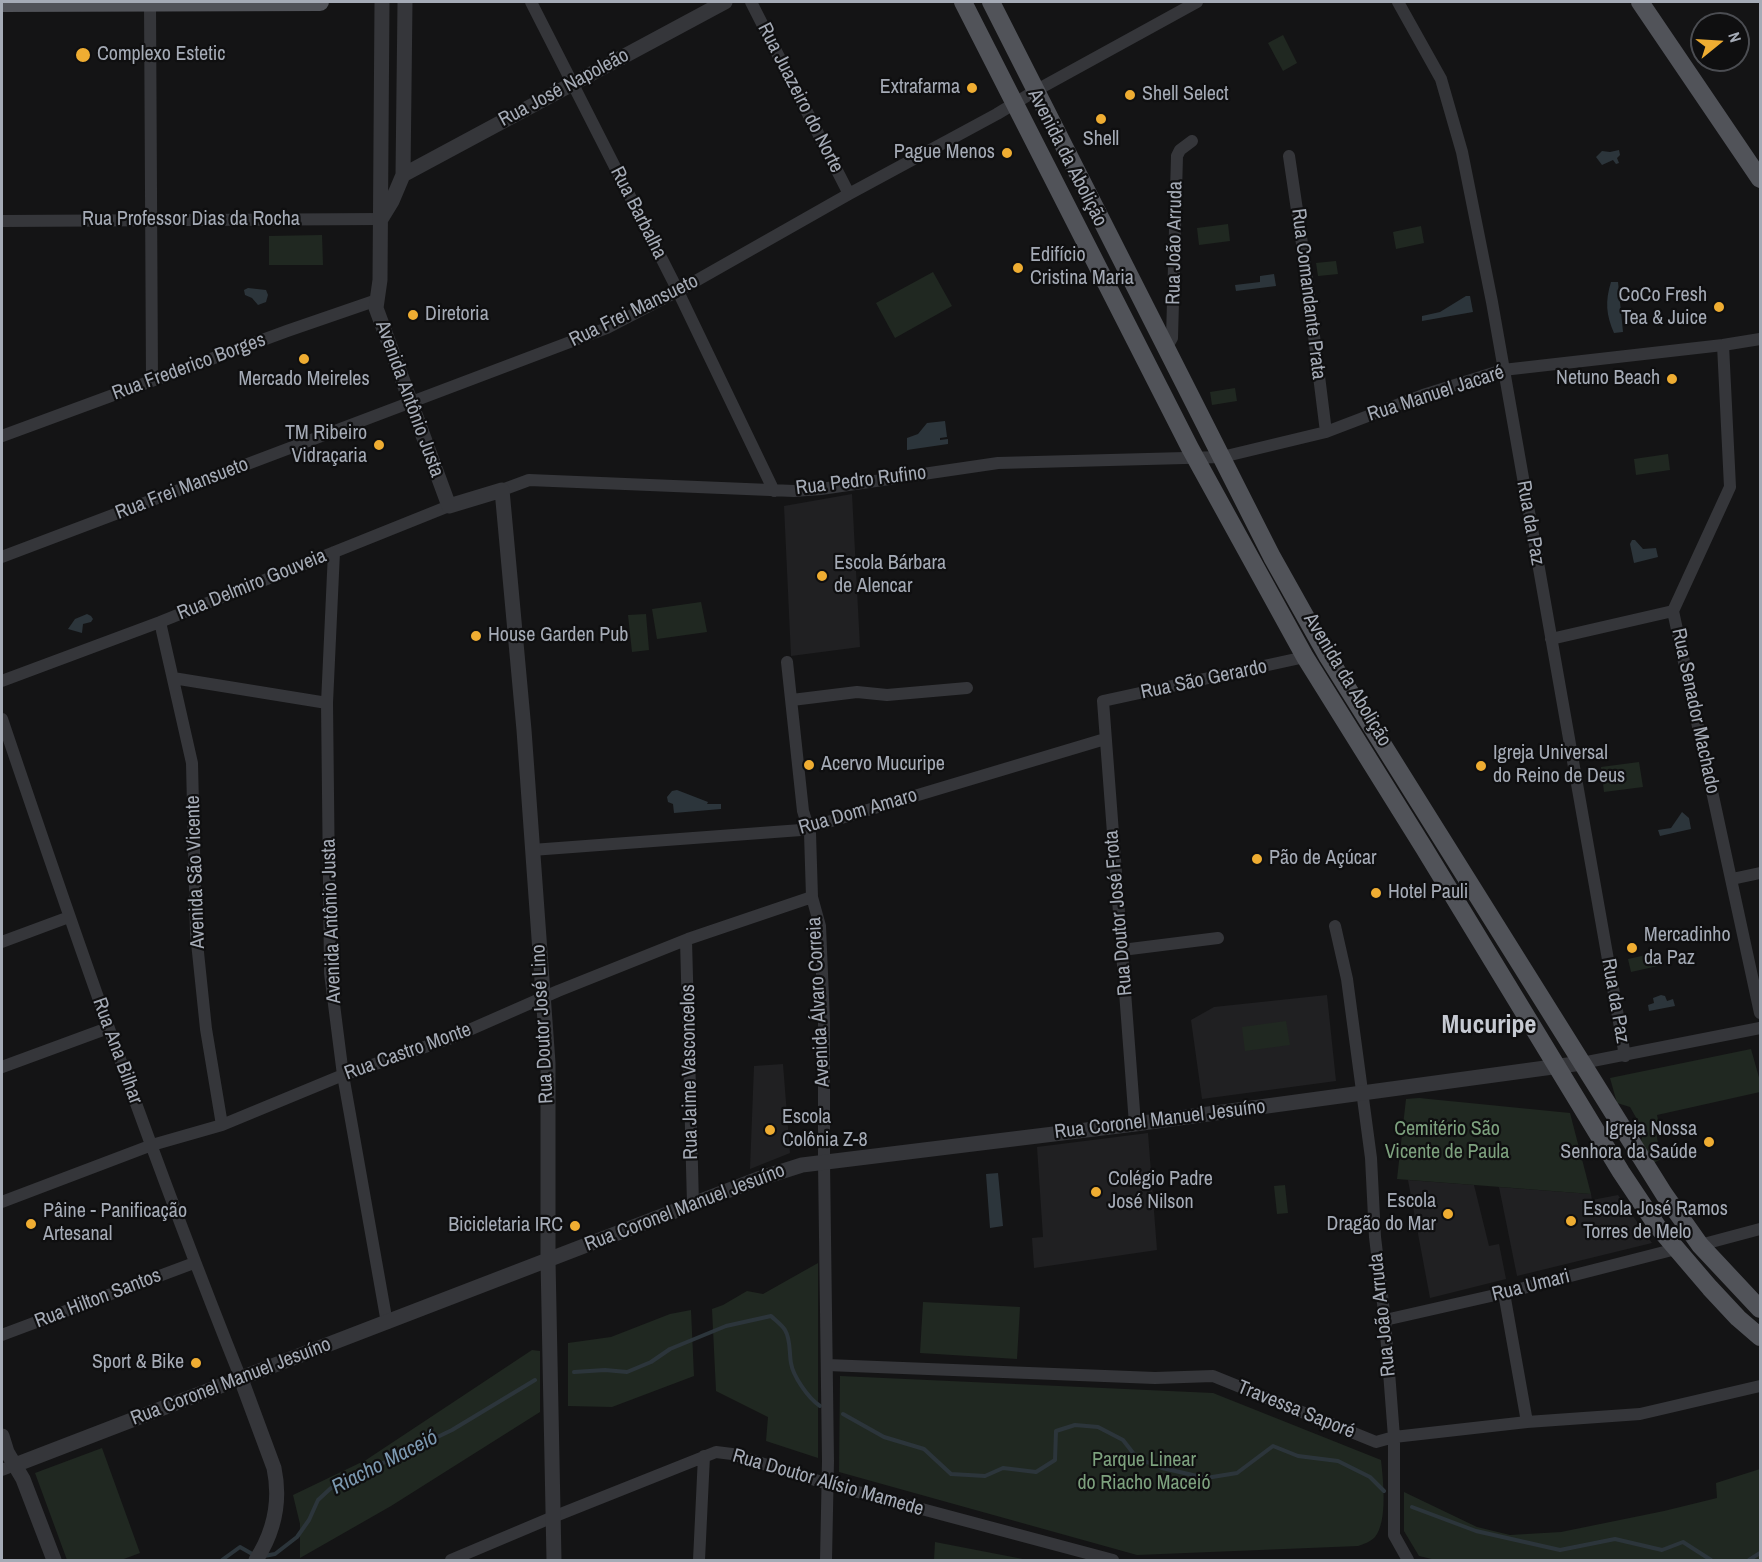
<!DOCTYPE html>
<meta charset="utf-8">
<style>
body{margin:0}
#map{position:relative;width:1762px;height:1562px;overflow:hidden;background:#141415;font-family:"Archivo Narrow",sans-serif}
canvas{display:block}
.frame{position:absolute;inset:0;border:3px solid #a5abb6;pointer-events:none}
.north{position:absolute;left:1690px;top:12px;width:60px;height:60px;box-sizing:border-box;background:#0f0f10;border:2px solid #4b4d52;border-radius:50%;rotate:72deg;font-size:16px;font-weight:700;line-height:24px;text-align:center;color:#a5abb6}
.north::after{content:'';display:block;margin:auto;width:21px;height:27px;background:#efad32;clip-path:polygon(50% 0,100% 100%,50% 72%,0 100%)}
</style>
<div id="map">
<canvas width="1762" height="1562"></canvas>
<div class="frame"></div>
<div class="north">N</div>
</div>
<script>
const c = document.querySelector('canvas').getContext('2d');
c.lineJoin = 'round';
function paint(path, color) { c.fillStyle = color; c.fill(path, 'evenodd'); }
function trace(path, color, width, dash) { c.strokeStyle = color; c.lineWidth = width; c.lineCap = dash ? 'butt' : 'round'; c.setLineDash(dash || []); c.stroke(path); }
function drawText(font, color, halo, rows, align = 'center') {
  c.font = font + ' "Archivo Narrow",sans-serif'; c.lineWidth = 4.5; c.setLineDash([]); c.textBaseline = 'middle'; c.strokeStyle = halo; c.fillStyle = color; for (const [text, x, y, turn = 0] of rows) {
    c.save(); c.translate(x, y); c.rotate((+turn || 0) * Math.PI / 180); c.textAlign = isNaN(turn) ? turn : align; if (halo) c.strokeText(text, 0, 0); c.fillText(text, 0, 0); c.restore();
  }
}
paint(new Path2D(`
 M852,494L860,647L791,656L784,506Z
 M1327,995L1336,1081L1202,1099L1191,1020L1214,1007Z
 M783,1064L790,1153L750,1169L754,1066Z
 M1148,1133L1157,1250L1034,1268L1032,1238L1043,1237L1037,1147Z
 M1408,1180L1474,1185L1489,1246L1499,1244L1506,1279L1430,1298Z
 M1499,1187L1591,1194L1592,1200L1618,1195L1652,1243L1517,1276Z`), '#202022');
paint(new Path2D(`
 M1283,35L1297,63L1283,71L1268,43Z
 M1228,224L1230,241L1199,245L1197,228Z
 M1421,226L1424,243L1396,249L1393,232Z
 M322,235L323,265H269V236Z
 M1336,261L1338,274L1318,276L1316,263Z
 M933,272L952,306L895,338L876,303Z
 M1235,388L1237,401L1212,405L1210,392Z
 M1668,454L1670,470L1636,475L1634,459Z
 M701,602L707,632L657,639L652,609Z
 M646,614L649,650L632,652L628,615Z
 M1639,762L1643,787L1604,792L1601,767Z
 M1655,953L1658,966L1631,972L1628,959Z
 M1286,1021L1290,1045L1245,1051L1242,1027Z
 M1751,1049L1760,1081V1092L1657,1115L1659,1125L1655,1126L1661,1159L1653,1163L1640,1145L1643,1134L1641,1132L1642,1128L1630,1107L1617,1103L1610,1078Z
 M1419,1098L1570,1113L1591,1194L1397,1179L1406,1099Z
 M1285,1185L1288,1213L1277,1214L1274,1186Z
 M818,1263V1458L766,1441L768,1417L716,1391L712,1309L723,1305L747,1291L763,1294Z
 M923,1302L1020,1307L1017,1359L920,1353Z
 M691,1310L694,1376L612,1407L568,1406V1343L611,1337L670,1314Z
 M532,1350L540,1351V1412L391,1506L300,1558V1524L293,1495L366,1460Z
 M840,1376L1213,1393L1381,1460C1383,1479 1388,1521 1375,1537C1370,1542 1364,1544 1358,1546L1137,1555L839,1472Z
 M102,1448L140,1553L121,1560H67L35,1473Z
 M1760,1469V1560H1436L1419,1556L1404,1531V1492L1477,1527L1510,1535L1561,1532L1664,1511L1717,1498L1716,1483Z
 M935,1542L1028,1560H934Z`), '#202821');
paint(new Path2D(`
 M1619,150L1620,155L1617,158L1619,163L1616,164L1613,160L1602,165L1596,157L1602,151L1610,152Z
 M1274,274L1276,286L1236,291L1235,285L1260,282V276Z
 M1611,282H1618L1623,332L1614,333C1606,315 1605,301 1611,282Z
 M248,288L266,290L268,295L266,302L258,305L252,298L245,295L244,290Z
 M1466,296H1470L1473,312L1422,321V316L1440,312Z
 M945,421L947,437L940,438V440L948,439V444L907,450V438L918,434L927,423Z
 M1632,540H1635L1643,549L1656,548L1658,557L1634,563L1630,544Z
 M87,614L91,616L93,619L91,622L83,624L82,633L68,629L75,619Z
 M677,790L708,802L707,804H721V809L674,813L673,804L668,802L667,797L672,791Z
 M1682,812L1689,818L1691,829L1660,836L1658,830L1671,828Z
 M1661,995L1665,996L1667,1001L1673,999L1675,1006L1649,1011L1648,1005L1654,1003L1653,998Z
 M998,1173L1003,1226L990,1228L986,1174Z`), '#2c353b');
trace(new Path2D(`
 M574,1372L605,1370L627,1372L651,1362L670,1349L726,1326L771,1316C775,1320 782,1325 785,1330C791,1340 789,1352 791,1363C793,1376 808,1398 820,1406
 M843,1414L884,1437L924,1449L951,1474L985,1476L1003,1468L1036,1472L1055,1460L1056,1431L1075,1425L1098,1427L1123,1440L1137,1458L1162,1468L1206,1478L1237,1473L1273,1446L1298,1456L1338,1461L1370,1477L1384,1491
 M1412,1507L1476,1531L1560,1550L1615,1539L1662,1550L1683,1542L1711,1560
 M264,1556L275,1554L297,1537L309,1520L318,1500L331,1488L452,1430L535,1380
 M222,1560L240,1547L254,1555
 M1749,1560L1760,1553`), '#2c353b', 4);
trace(new Path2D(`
 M531,2L673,281L774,491
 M751,2L849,194
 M1398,2L1441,79L1462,152L1492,302L1625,1056
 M150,3L152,380
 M1289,156L1305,264L1326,432
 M2,221L381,219
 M1723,345L1730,487L1673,611L1760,1013
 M1165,350L1172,338L1177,156L1180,150L1192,141
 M2,436L287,331L377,300
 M502,490L529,480L794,491L821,489L998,463L1222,457L1326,432L1423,395L1503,370L1723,345L1760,339
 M334,552L327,703L330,973L343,1075L387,1323
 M2,557L607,328L678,291L849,194L997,114L1035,91L1197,2
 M160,622L192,763L196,933L206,1029L222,1125
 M1551,639L1673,611
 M787,662L803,811L810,833L812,897L820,926L824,1021V1162L828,1461L826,1560
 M173,678L327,703
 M2,681L160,622L449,506
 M792,700L857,692L887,695L967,688
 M2,719C77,941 154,1162 241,1379
 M532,850L801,830L1105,739
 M1732,879L1760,873
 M1335,926L1347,979L1371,1158L1375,1237L1385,1320L1394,1437V1535L1408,1560
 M686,940L693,1204
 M2,942L69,917
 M1122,950L1218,938
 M1582,1063L1760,1028
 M2,1067L108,1028
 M1135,1124L1103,701L1305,657
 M2,1202L152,1145L222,1125L343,1075L451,1038L558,991L688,939L812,897
 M1700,1245L1760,1229
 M1504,1293L1527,1422
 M1385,1320L1504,1293L1676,1249
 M2,1335L194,1263
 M827,1365L1155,1378L1213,1376L1376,1442L1394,1437L1527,1422L1640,1414L1760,1386
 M2,1470L15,1465
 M451,1560L553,1517L716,1452L732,1454L828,1484L1113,1560
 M699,1560L704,1456`), '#35363a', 12);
trace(new Path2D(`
 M382,2L380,280L376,308L449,506L502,490L524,730L548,1063V1260L554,1560
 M403,175L725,2
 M381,219L392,201L403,175L405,2
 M241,1379L274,1468C281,1501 274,1532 256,1560
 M2,1436L7,1452L23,1479L54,1560
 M15,1465L758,1179L802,1165L1135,1124L1582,1063`), '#35363a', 15);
trace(new Path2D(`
 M963,2L1190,448L1305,657L1424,848L1621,1172L1657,1226L1710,1288L1738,1318L1760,1337
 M991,2L1272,557L1328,657L1664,1194L1700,1245L1760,1309
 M1640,2L1760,179
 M2,3L320,2`), '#515359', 18);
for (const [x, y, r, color] of [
 [83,55,8,"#efad32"],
 [972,88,6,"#efad32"],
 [1130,95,6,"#efad32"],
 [1101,119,6,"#efad32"],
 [1007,153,6,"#efad32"],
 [1018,268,6,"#efad32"],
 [1719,307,6,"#efad32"],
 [413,315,6,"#efad32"],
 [304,359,6,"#efad32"],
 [1672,379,6,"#efad32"],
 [379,445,6,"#efad32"],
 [822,576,6,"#efad32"],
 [476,636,6,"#efad32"],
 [809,765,6,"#efad32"],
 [1481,766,6,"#efad32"],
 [1257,859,6,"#efad32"],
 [1376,893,6,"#efad32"],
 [1632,948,6,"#efad32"],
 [770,1130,6,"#efad32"],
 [1709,1142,6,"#efad32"],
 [1096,1192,6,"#efad32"],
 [1448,1214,6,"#efad32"],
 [1571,1221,6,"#efad32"],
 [31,1224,6,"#efad32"],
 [575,1226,6,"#efad32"],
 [196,1363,6,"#efad32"]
]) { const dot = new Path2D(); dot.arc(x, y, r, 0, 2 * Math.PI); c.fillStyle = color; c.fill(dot); trace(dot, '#0f0f10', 2); }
drawText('20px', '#a5abb6', '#0f0f10', [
 ["Complexo Estetic",97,55],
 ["Extrafarma",960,88,"right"],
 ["Shell Select",1142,95],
 ["Shell",1101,140,"center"],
 ["Pague Menos",995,153,"right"],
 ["Edifício",1030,256],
 ["Cristina Maria",1030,279],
 ["CoCo Fresh",1707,296,"right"],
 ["Tea & Juice",1707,319,"right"],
 ["Diretoria",425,315],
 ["Netuno Beach",1660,379,"right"],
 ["Mercado Meireles",304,380,"center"],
 ["TM Ribeiro",367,434,"right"],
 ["Vidraçaria",367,457,"right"],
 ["Escola Bárbara",834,564],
 ["de Alencar",834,587],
 ["House Garden Pub",488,636],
 ["Igreja Universal",1493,754],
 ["do Reino de Deus",1493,777],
 ["Acervo Mucuripe",821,765],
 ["Pão de Açúcar",1269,859],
 ["Hotel Pauli",1388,893],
 ["Mercadinho",1644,936],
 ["da Paz",1644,959],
 ["Escola",782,1118],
 ["Colônia Z-8",782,1141],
 ["Igreja Nossa",1697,1130,"right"],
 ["Senhora da Saúde",1697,1153,"right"],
 ["Colégio Padre",1108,1180],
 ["José Nilson",1108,1203],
 ["Escola",1436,1202,"right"],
 ["Dragão do Mar",1436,1225,"right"],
 ["Escola José Ramos",1583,1210],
 ["Torres de Melo",1583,1233],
 ["Pâine - Panificação",43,1212],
 ["Artesanal",43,1235],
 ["Bicicletaria IRC",563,1226,"right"],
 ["Sport & Bike",184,1363,"right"]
], 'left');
drawText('20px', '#a5abb6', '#0f0f10', [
 ["Rua José Napoleão",564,88,-28],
 ["Rua Juazeiro do Norte",800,98,63],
 ["Avenida da Abolição",1067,158,63],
 ["Rua Barbalha",638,213,63],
 ["Rua Professor Dias da Rocha",191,220],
 ["Rua João Arruda",1175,243,-89],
 ["Rua Comandante Prata",1308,294,83],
 ["Rua Frei Mansueto",634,311,-26],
 ["Rua Frederico Borges",189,367,-20],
 ["Rua Manuel Jacaré",1436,394,-18],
 ["Avenida Antônio Justa",409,399,70],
 ["Rua Pedro Rufino",861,481,-7],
 ["Rua Frei Mansueto",182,489,-21],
 ["Rua da Paz",1530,523,80],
 ["Rua Delmiro Gouveia",252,585,-22],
 ["Rua São Gerardo",1204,680,-12],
 ["Avenida da Abolição",1347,680,59],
 ["Rua Senador Machado",1695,711,78],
 ["Rua Dom Amaro",858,812,-16],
 ["Avenida São Vicente",196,872,-92],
 ["Rua Doutor José Frota",1119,913,-95],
 ["Avenida Antônio Justa",332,921,-92],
 ["Rua da Paz",1615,1001,80],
 ["Avenida Álvaro Correia",819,1002,-93],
 ["Rua Doutor José Lino",543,1024,-93],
 ["Rua Ana Bilhar",117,1051,70],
 ["Rua Castro Monte",408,1052,-20],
 ["Rua Jaime Vasconcelos",690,1072,-91],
 ["Rua Coronel Manuel Jesuíno",1160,1120,-7],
 ["Rua Coronel Manuel Jesuíno",685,1208,-21],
 ["Rua Umari",1531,1286,-14],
 ["Rua Hilton Santos",98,1299,-21],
 ["Rua João Arruda",1383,1315,-96],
 ["Rua Coronel Manuel Jesuíno",231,1382,-21],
 ["Travessa Saporé",1296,1410,22],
 ["Rua Doutor Alísio Mamede",828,1483,16]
]);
drawText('20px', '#7da17e', '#0f0f10', [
 ["Cemitério São",1447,1130],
 ["Vicente de Paula",1447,1153],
 ["Parque Linear",1144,1461],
 ["do Riacho Maceió",1144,1484]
]);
drawText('italic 21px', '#7c99b1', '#0f0f10', [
 ["Riacho Maceió",385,1463,-27]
]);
drawText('bold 26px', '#c6cad2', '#0f0f10', [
 ["Mucuripe",1489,1026]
]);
</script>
